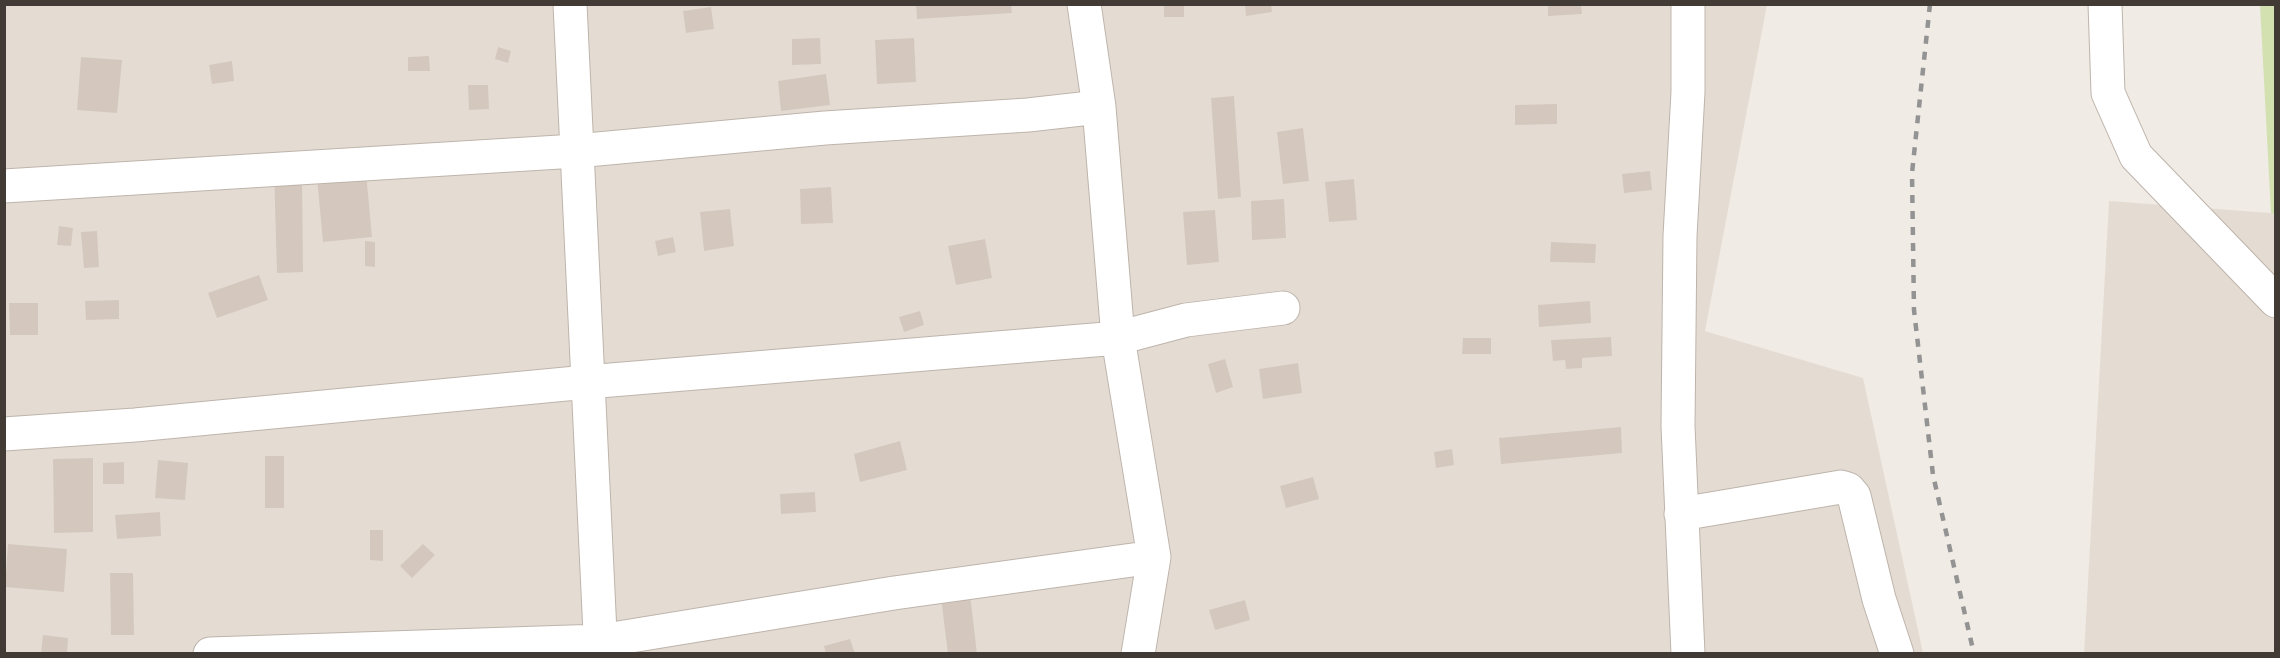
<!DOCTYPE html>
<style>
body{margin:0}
#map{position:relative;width:2280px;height:658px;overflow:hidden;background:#f0ebe5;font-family:"Noto Sans",sans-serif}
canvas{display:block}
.frame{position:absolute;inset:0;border:6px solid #423b35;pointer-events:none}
</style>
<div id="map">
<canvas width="2280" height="658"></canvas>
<div class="frame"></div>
</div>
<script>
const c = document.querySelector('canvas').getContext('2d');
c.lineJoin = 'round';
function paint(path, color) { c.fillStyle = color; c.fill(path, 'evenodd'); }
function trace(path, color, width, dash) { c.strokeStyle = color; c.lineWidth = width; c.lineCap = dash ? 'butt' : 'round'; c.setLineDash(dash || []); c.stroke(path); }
paint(new Path2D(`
 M4,5H1767L1705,331L1863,378L1923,653H5Z
 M2109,201L2271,213L2276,217L2275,653L2084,654Z`), '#e4dcd3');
paint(new Path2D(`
 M2260,5H2275V215L2271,213Z`), '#d3e1b1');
paint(new Path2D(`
 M916,4H1011L1012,13L917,19Z
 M1164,4H1184V17H1164Z
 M1245,4H1271L1272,12L1246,16Z
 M1548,4H1581L1582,14L1548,16Z
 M711,7L714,29L686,33L683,11Z
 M820,38L821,64L792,65V39Z
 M914,38L916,82L877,84L875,40Z
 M498,47L511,51L508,63L495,59Z
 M429,56L430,71H408V57Z
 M81,57L122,60L117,113L77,110Z
 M232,61L234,81L212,84L209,65Z
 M826,74L830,105L781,111L778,81Z
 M468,85H488L489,109L469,110Z
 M1234,96L1241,197L1218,199L1211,98Z
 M1557,104V124L1515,125V105Z
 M1303,128L1309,181L1283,184L1277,132Z
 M302,170L303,272L277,273L274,171Z
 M1650,171L1652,190L1624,193L1622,174Z
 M366,173L372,237L323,242L317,178Z
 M1354,179L1357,220L1329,222L1325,182Z
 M831,187L833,223L801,224L800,189Z
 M1284,199L1286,238L1252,240L1251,201Z
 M730,209L734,246L704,251L700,212Z
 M1215,210L1219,262L1187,265L1183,212Z
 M59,226L73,228L71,246L57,245Z
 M97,231L99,267L84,268L81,232Z
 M673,237L676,252L658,256L655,241Z
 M985,239L992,278L956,285L948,246Z
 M365,241L375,242V267L365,266Z
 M1551,242L1596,244L1595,263L1550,262Z
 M259,275L268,300L217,318L208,293Z
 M119,300V319L86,320L85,301Z
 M1590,301L1591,323L1539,327L1538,305Z
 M9,303H38V335H10Z
 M920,311L924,325L904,332L899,317Z
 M1611,337L1612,356L1582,358V368L1566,369L1565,360L1553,361L1551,340Z
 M1463,338H1491V354H1462Z
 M1225,359L1233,387L1216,393L1208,364Z
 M1298,363L1302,393L1263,399L1259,369Z
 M1621,427L1622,453L1501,464L1499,438Z
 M900,441L907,470L860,482L854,454Z
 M1452,449L1454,465L1436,468L1434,452Z
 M265,456H284V508H265Z
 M93,458V532L54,533L53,459Z
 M158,460L188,463L185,500L155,498Z
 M124,462V484H103V463Z
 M1313,477L1319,499L1286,508L1280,486Z
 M815,492L816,512L781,514L780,494Z
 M160,512L161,536L117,539L115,515Z
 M370,530H383V561L370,560Z
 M8,544L67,549L64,592L5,587Z
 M423,544L435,555L412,578L400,566Z
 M110,573H133L134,635H111Z
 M970,594L977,654H948L941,598Z
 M1245,600L1250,620L1215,630L1209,610Z
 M43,635L68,638L67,654H41Z
 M850,639L855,654H826L824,646Z`), '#d4c8be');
const minor = new Path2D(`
 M570,4L601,654
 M1084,4L1099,107L1118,338L1154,557L1138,654
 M1688,4V92L1680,236L1678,426L1688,654
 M2105,4L2108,93L2136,156L2276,301
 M4,186L576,151L825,128L1028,115L1099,107
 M4,434L135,425L587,382L1118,338L1186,320L1283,308
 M1681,514L1841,487L1848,489L1854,496L1879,599L1897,654
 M210,654L600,641L894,593L1154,557`);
trace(minor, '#beb4ab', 35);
trace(minor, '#fff', 33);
trace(new Path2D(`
 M1930,4L1912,173L1914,310L1933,475L1974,654`), '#939393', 4.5, [8, 8]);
</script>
